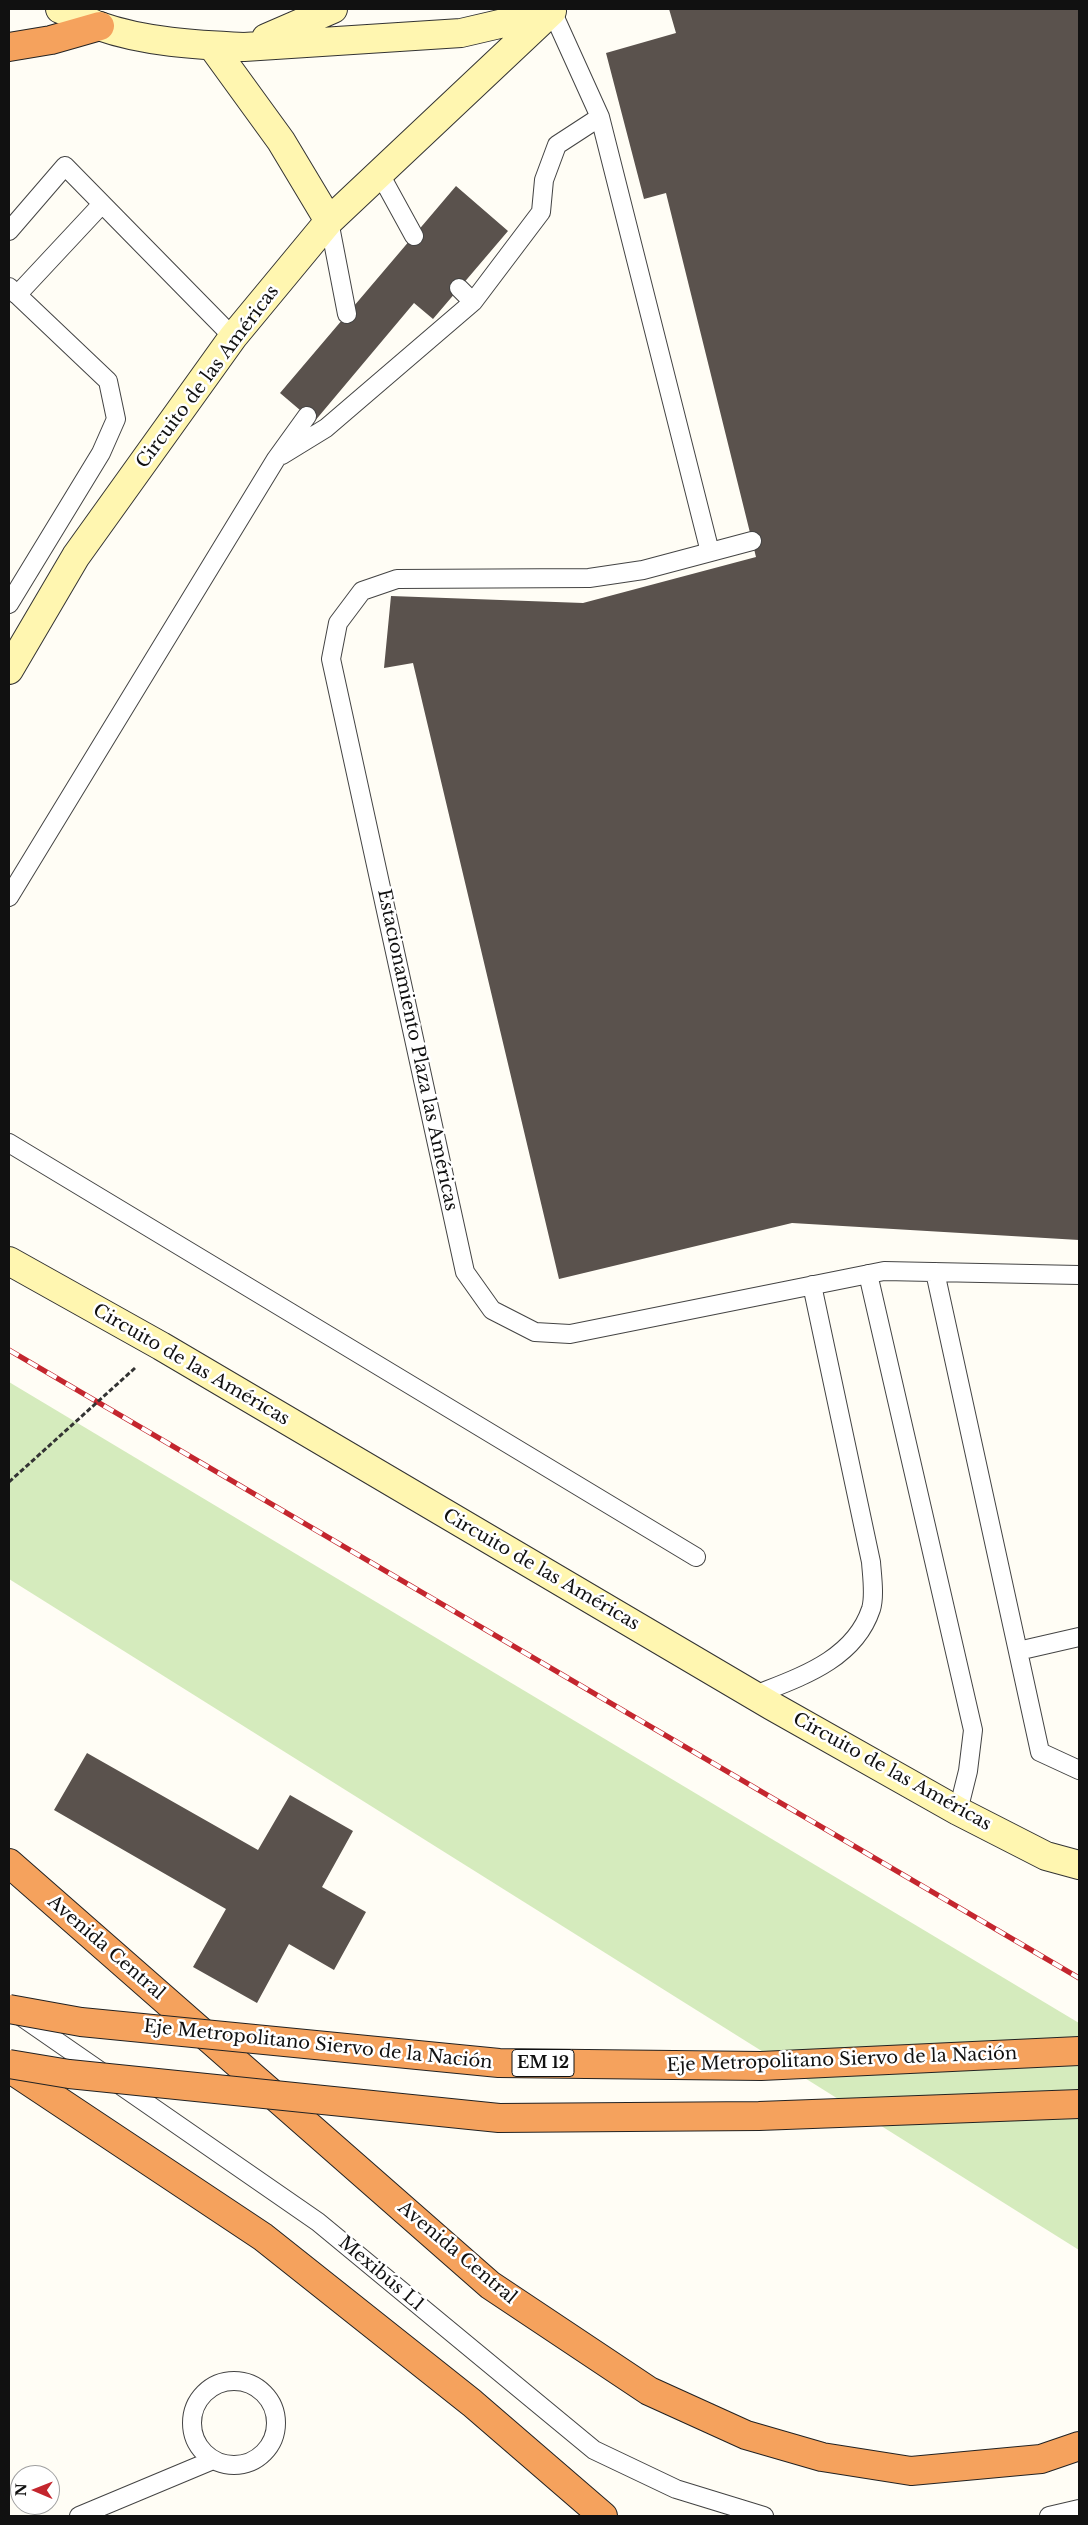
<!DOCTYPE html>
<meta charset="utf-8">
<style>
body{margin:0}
#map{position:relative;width:1088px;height:2525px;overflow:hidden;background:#fffdf5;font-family:"Libre Baskerville",serif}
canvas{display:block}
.frame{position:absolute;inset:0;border:10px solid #111;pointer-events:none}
.north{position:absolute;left:10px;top:2465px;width:50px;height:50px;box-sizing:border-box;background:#fff;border:1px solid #a0a0a0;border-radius:50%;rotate:271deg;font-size:14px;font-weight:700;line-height:20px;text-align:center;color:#111}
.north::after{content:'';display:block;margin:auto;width:18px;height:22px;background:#c4262e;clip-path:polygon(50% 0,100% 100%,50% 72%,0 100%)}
</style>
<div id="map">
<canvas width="1088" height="2525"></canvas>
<div class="frame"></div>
<div class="north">N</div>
</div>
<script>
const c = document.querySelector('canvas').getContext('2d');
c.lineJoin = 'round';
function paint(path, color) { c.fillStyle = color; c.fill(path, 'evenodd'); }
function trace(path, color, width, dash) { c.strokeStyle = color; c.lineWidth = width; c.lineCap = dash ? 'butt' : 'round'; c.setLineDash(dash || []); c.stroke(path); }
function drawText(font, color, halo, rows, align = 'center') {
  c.font = font + ' "Libre Baskerville",serif'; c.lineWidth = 5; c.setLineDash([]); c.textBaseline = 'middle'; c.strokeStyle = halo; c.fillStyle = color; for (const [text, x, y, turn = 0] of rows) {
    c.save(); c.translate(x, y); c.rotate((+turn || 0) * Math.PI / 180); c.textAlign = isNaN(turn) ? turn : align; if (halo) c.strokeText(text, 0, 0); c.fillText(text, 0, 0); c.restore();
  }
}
paint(new Path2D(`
 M9,1382L1079,2023V2250L9,1579Z`), '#d5ebbd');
paint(new Path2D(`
 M669,9H1079V1240L792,1223L559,1279L413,663L384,668L391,596L583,603L756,557L666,193L644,199L606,53L676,33Z
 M456,186L508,231L433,319L414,303L314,422L280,393Z
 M87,1753L258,1850L290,1795L353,1831L322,1887L366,1912L334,1970L289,1944L257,2003L193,1967L226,1909L54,1810Z`), '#5a524d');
const lane = new Path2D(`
 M552,11L600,117L710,552
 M380,174L414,236
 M329,221L347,314
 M9,231L65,166L233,337
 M9,287L108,381L116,419L101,453L9,604
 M459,288L473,302
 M17,295L102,204
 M282,455L326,428L473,302L541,212L544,180L557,145L600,117
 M752,541L643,570L589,578L397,579L362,591L338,623L331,659L465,1272L492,1310L535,1332L570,1334L884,1271L1079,1275
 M9,897L276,459L307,416
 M9,1143L696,1557
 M935,1272L1040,1752L1079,1770
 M868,1274L973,1730L968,1771L958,1811
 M1018,1651L1079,1637
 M755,1695C800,1677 854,1660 871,1609C875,1596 872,1576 871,1562L812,1285
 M19,2015L318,2222L594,2450L676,2489L764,2516
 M192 2423a42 42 0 1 1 84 0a42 42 0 1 1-84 0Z
 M79,2516L213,2460
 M1049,2516L1079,2509`);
const secondary = new Path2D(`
 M60,9C73,14 86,21 99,26C144,42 197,45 244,47L461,33L551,12
 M266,38L333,9
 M212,46L281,141L329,221
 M9,670L76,556L233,337L329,221L552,11
 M9,1261L161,1346L772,1706L958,1811L1046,1856L1079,1865`);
const highway = new Path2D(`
 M9,47L51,40L100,26
 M9,1863L490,2285L649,2391L746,2435L822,2457L911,2471L1041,2459L1079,2446
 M9,2068L263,2237L472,2403L603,2516`);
trace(lane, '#444', 20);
trace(secondary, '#333', 30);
trace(highway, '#222', 30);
trace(lane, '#fff', 18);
trace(secondary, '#fff6b0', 28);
trace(highway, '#f5a25d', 28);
const rail = new Path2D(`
 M9,1350L1079,1978`);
trace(rail, '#c4262e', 5.5);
trace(rail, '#fff', 4, [11]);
const highwayBridge = new Path2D(`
 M9,2009L81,2022L499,2063L761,2066L1079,2051
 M9,2064L69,2074L499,2118L759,2116L1079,2104`);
trace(highwayBridge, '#222', 30, []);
trace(new Path2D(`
 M9,1482L135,1368`), '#333', 3, [5, 2.5]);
trace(highwayBridge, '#f5a25d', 28);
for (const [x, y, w] of [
 [543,2063,62]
]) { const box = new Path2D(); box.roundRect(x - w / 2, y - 13.5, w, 27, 4); c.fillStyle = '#fff'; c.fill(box); trace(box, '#111', 1); }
drawText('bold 16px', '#111', null, [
 ["EM 12",543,2063]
]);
drawText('18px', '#111', '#fff', [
 ["Circuito de las Américas",208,377,-53],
 ["Estacionamiento Plaza las Américas",417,1050,78],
 ["Circuito de las Américas",191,1365,30],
 ["Circuito de las Américas",541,1570,30],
 ["Circuito de las Américas",892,1772,29],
 ["Avenida Central",106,1948,41],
 ["Eje Metropolitano Siervo de la Nación",318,2045,6],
 ["Eje Metropolitano Siervo de la Nación",842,2060,-2],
 ["Avenida Central",457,2253,40],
 ["Mexibús L1",381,2274,40]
]);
</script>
